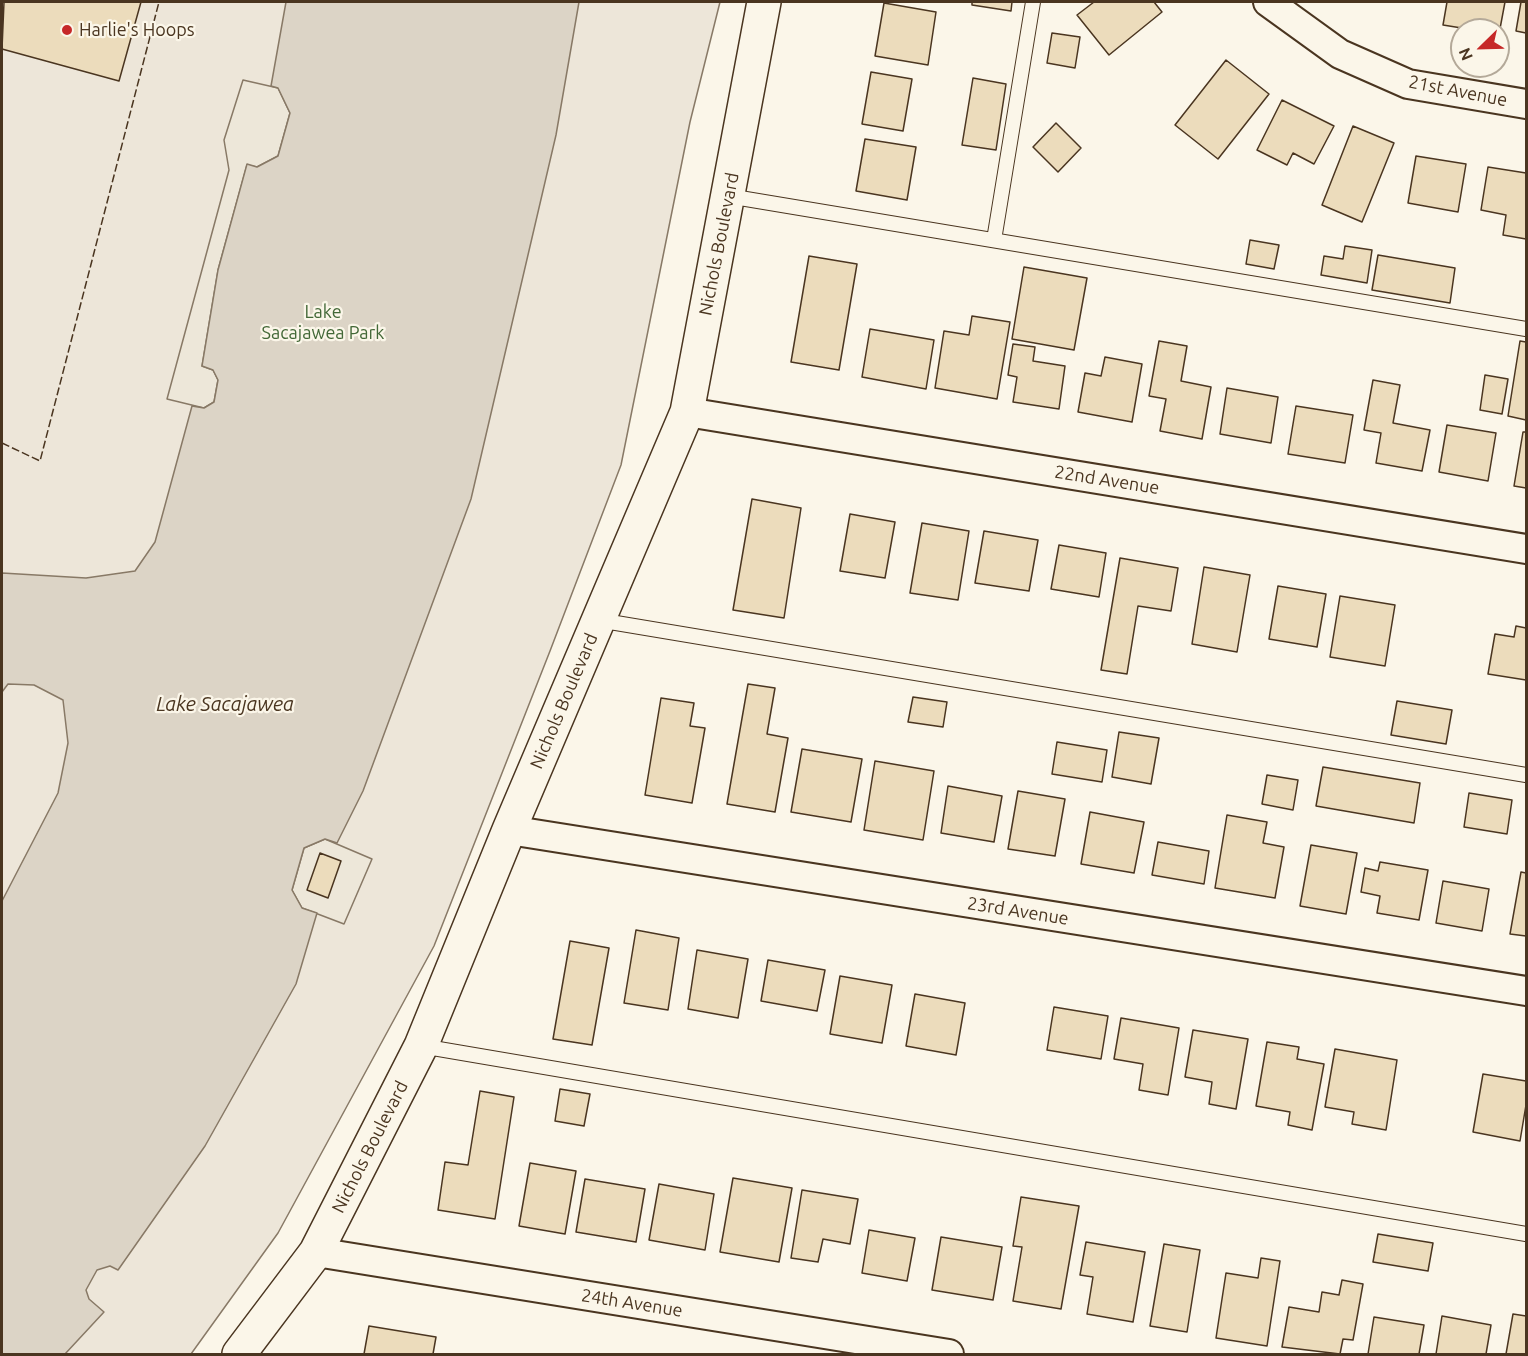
<!DOCTYPE html>
<style>
body{margin:0}
#map{position:relative;width:1528px;height:1356px;overflow:hidden;background:#fbf6e9;font-family:Ubuntu,sans-serif}
canvas{display:block}
.frame{position:absolute;inset:0;border:3px solid #4a3520;pointer-events:none}
.north{position:absolute;left:1450px;top:18px;width:60px;height:60px;box-sizing:border-box;background:#fbf6e9;border:2px solid #b4a999;border-radius:50%;rotate:247deg;font-size:16px;font-weight:700;line-height:24px;text-align:center;color:#4a3520}
.north::after{content:'';display:block;margin:auto;width:21px;height:27px;background:#c62828;clip-path:polygon(50% 0,100% 100%,50% 72%,0 100%)}
</style>
<div id="map">
<canvas width="1528" height="1356"></canvas>
<div class="frame"></div>
<div class="north">N</div>
</div>
<script>
const c = document.querySelector('canvas').getContext('2d');
c.lineJoin = 'round';
function paint(path, color) { c.fillStyle = color; c.fill(path, 'evenodd'); }
function trace(path, color, width, dash) { c.strokeStyle = color; c.lineWidth = width; c.lineCap = dash ? 'butt' : 'round'; c.setLineDash(dash || []); c.stroke(path); }
function drawText(font, color, halo, rows, align = 'center') {
  c.font = font + ' Ubuntu,sans-serif'; c.lineWidth = 4.5; c.setLineDash([]); c.textBaseline = 'middle'; c.strokeStyle = halo; c.fillStyle = color; for (const [text, x, y, turn = 0] of rows) {
    c.save(); c.translate(x, y); c.rotate((+turn || 0) * Math.PI / 180); c.textAlign = isNaN(turn) ? turn : align; if (halo) c.strokeText(text, 0, 0); c.fillText(text, 0, 0); c.restore();
  }
}
const green = new Path2D(`
 M2,2H720L690,122L621,465L550,651L434,946L278,1233L191,1354H2Z`);
paint(green, '#ede6d9');
trace(green, '#887966', 1.5);
const parking = new Path2D(`
 M243,80L278,88L290,113L278,156L257,167L247,165L218,270L202,366L213,370L218,380L214,402L204,408L167,399L229,170L224,140Z
 M325,839L372,859L344,924L302,908L292,890L304,848Z`);
paint(parking, '#ede7d9');
trace(parking, '#887966', 1.5);
const water = new Path2D(`
 M286,2H579L556,135L471,499L363,791L337,843L325,839L304,848L292,890L302,908L317,913L296,984L205,1146L118,1270L110,1266L97,1270L86,1290L89,1299L104,1312L65,1354H2V901L58,793L68,743L63,700L34,685L8,684L2,692V573L86,578L135,571L155,542L192,406L204,408L214,402L218,380L213,370L202,366L218,270L247,164L257,167L278,156L290,113L278,88L271,86Z`);
paint(water, '#dcd4c6');
trace(water, '#887966', 1.5);
const building = new Path2D(`
 M4,2H141L119,81L2,49Z
 M972,2H1012L1011,11L972,5Z
 M1094,2H1154L1162,12L1109,55L1077,15Z
 M1447,2H1505L1499,34L1498,30H1474L1443,25Z
 M1521,2H1526V33L1516,31Z
 M884,3L936,12L928,65L875,56Z
 M1052,33L1080,37L1075,68L1047,63Z
 M1226,60L1269,94L1218,159L1175,125Z
 M871,72L912,79L903,131L862,124Z
 M973,78L1006,84L996,150L962,145Z
 M1282,100L1334,126L1314,164L1293,153L1287,165L1257,150Z
 M1056,123L1081,148L1058,172L1033,147Z
 M1353,126L1394,143L1362,222L1322,205Z
 M865,139L916,147L907,200L856,191Z
 M1416,156L1466,164L1458,212L1408,203Z
 M1488,167L1526,173V239L1503,235L1506,215L1481,210Z
 M1250,240L1279,245L1274,269L1246,264Z
 M1345,246L1372,250L1367,283L1321,275L1324,256L1343,259Z
 M1378,255L1455,268L1450,303L1372,290Z
 M809,256L857,264L839,370L791,362Z
 M1024,267L1087,278L1074,350L1012,339Z
 M972,316L1010,322L997,399L935,388L944,331L969,335Z
 M870,329L934,340L926,389L862,377Z
 M1159,341L1187,346L1181,381L1211,387L1202,439L1160,431L1166,399L1149,396Z
 M1520,341L1526,342V420L1508,416Z
 M1013,344L1035,347L1033,361L1065,366L1059,409L1013,402L1017,377L1008,375Z
 M1105,357L1142,364L1132,422L1078,412L1085,373L1101,376Z
 M1485,375L1508,379L1502,414L1480,410Z
 M1373,380L1400,385L1393,423L1430,430L1422,471L1376,463L1381,433L1364,430Z
 M1227,388L1278,397L1271,443L1220,434Z
 M1296,406L1353,415L1345,463L1288,454Z
 M1447,425L1496,433L1488,481L1439,472Z
 M1523,432H1526V488L1514,486Z
 M752,499L801,508L784,618L733,610Z
 M850,514L895,522L885,578L840,571Z
 M922,523L969,531L958,600L910,593Z
 M984,531L1038,540L1029,591L975,583Z
 M1059,545L1106,553L1099,597L1051,589Z
 M1120,558L1178,568L1171,611L1138,606L1127,674L1101,670Z
 M1204,567L1250,575L1237,652L1192,644Z
 M1278,586L1326,594L1317,647L1269,639Z
 M1340,596L1395,605L1385,666L1330,657Z
 M1516,626L1526,628V680L1488,674L1495,634L1514,637Z
 M748,684L775,688L767,734L788,738L775,812L727,804Z
 M913,697L947,702L943,727L908,722Z
 M661,698L694,703L690,726L705,728L692,803L645,795Z
 M1397,701L1452,710L1446,744L1391,735Z
 M1119,732L1159,738L1151,784L1112,777Z
 M1057,742L1107,750L1102,782L1052,774Z
 M802,749L862,759L851,822L791,812Z
 M875,761L934,771L923,840L864,830Z
 M1323,767L1420,783L1414,823L1316,806Z
 M1267,775L1298,780L1293,810L1262,804Z
 M948,786L1002,796L994,842L941,833Z
 M1018,791L1065,799L1055,856L1008,849Z
 M1469,793L1512,800L1507,834L1464,827Z
 M1090,812L1144,822L1134,873L1081,864Z
 M1227,815L1267,822L1263,843L1284,847L1275,898L1215,888Z
 M1158,842L1209,851L1204,884L1152,875Z
 M1311,845L1357,853L1346,914L1300,906Z
 M320,853L341,861L328,898L307,890Z
 M1380,862L1428,870L1419,920L1377,913L1380,896L1361,892L1365,868L1378,871Z
 M1521,872L1526,873V936L1510,934Z
 M1443,881L1489,889L1482,931L1436,923Z
 M636,930L679,938L668,1010L624,1003Z
 M570,941L609,948L592,1045L553,1039Z
 M697,950L748,959L738,1018L688,1009Z
 M768,960L825,970L817,1011L761,1001Z
 M840,976L892,985L882,1043L830,1034Z
 M915,994L965,1003L956,1055L906,1046Z
 M1054,1007L1108,1016L1101,1059L1047,1050Z
 M1121,1018L1179,1028L1168,1095L1139,1090L1143,1064L1114,1059Z
 M1193,1030L1248,1039L1236,1109L1209,1104L1212,1082L1185,1077Z
 M1267,1042L1299,1047L1297,1059L1324,1064L1312,1130L1288,1125L1290,1112L1256,1106Z
 M1335,1049L1397,1060L1386,1130L1352,1124L1354,1112L1325,1107Z
 M1483,1074L1526,1081V1105L1520,1141L1473,1132Z
 M560,1089L590,1094L584,1126L555,1121Z
 M480,1091L514,1097L495,1219L438,1210L445,1162L468,1165Z
 M530,1163L576,1171L565,1234L519,1226Z
 M733,1178L792,1188L779,1262L720,1252Z
 M585,1179L645,1189L636,1242L576,1232Z
 M659,1184L714,1194L705,1250L649,1240Z
 M802,1190L858,1199L850,1244L823,1239L818,1262L791,1258Z
 M1021,1197L1079,1206L1061,1309L1013,1301L1022,1247L1013,1246Z
 M869,1230L915,1238L907,1281L862,1273Z
 M1378,1234L1433,1243L1428,1271L1373,1262Z
 M941,1237L1002,1247L993,1300L932,1290Z
 M1086,1242L1145,1252L1133,1322L1087,1314L1093,1277L1080,1275Z
 M1164,1244L1200,1250L1187,1332L1150,1326Z
 M1261,1258L1280,1261L1267,1346L1216,1338L1226,1273L1258,1278Z
 M1342,1280L1363,1284L1353,1340L1343,1339L1340,1354L1282,1347L1289,1307L1319,1312L1322,1292L1339,1295Z
 M1513,1314L1526,1316V1354H1506Z
 M1442,1316L1491,1325L1486,1354H1436Z
 M1374,1317L1424,1325L1419,1354H1368Z
 M369,1326L436,1337L433,1354H364Z`);
paint(building, '#ecdcbc');
trace(building, '#4a3520', 1.5);
const service = new Path2D(`
 M728,196L1526,329
 M994,240L1033,2
 M598,620L1526,775
 M421,1046L1526,1234`);
const minor = new Path2D(`
 M1268,2L1340,54L1408,84L1526,104
 M687,412L1526,549
 M509,830L1526,991
 M316,1252L949,1354`);
const secondary = new Path2D(`
 M239,1354L316,1252L421,1046L509,830L687,412L764,2`);
trace(service, '#4a3520', 16);
trace(minor, '#4a3520', 32);
trace(secondary, '#4a3520', 36);
trace(service, '#fbf6e9', 14);
trace(minor, '#fbf6e9', 28);
trace(secondary, '#fbf6e9', 33);
trace(new Path2D(`
 M2,443L40,461L159,2`), '#4a3520', 1.5, [8, 3]);
for (const [x, y, r, color] of [
 [67,30,6,"#c62828"]
]) { const dot = new Path2D(); dot.arc(x, y, r, 0, 2 * Math.PI); c.fillStyle = color; c.fill(dot); trace(dot, '#fbf6e9', 2); }
drawText('18px', '#4a3520', '#fbf6e9', [
 ["Harlie's Hoops",79,30]
], 'left');
drawText('18px', '#4a3520', '#fbf6e9', [
 ["21st Avenue",1458,91,11],
 ["Nichols Boulevard",719,244,-79],
 ["22nd Avenue",1107,480,9],
 ["Nichols Boulevard",564,701,-67],
 ["23rd Avenue",1018,911,9],
 ["Nichols Boulevard",370,1147,-63],
 ["24th Avenue",632,1303,9]
]);
drawText('18px', '#436837', '#fbf6e9', [
 ["Lake",323,312],
 ["Sacajawea Park",323,333]
]);
drawText('italic 20px', '#4a3520', '#fbf6e9', [
 ["Lake Sacajawea",225,704]
]);
</script>
